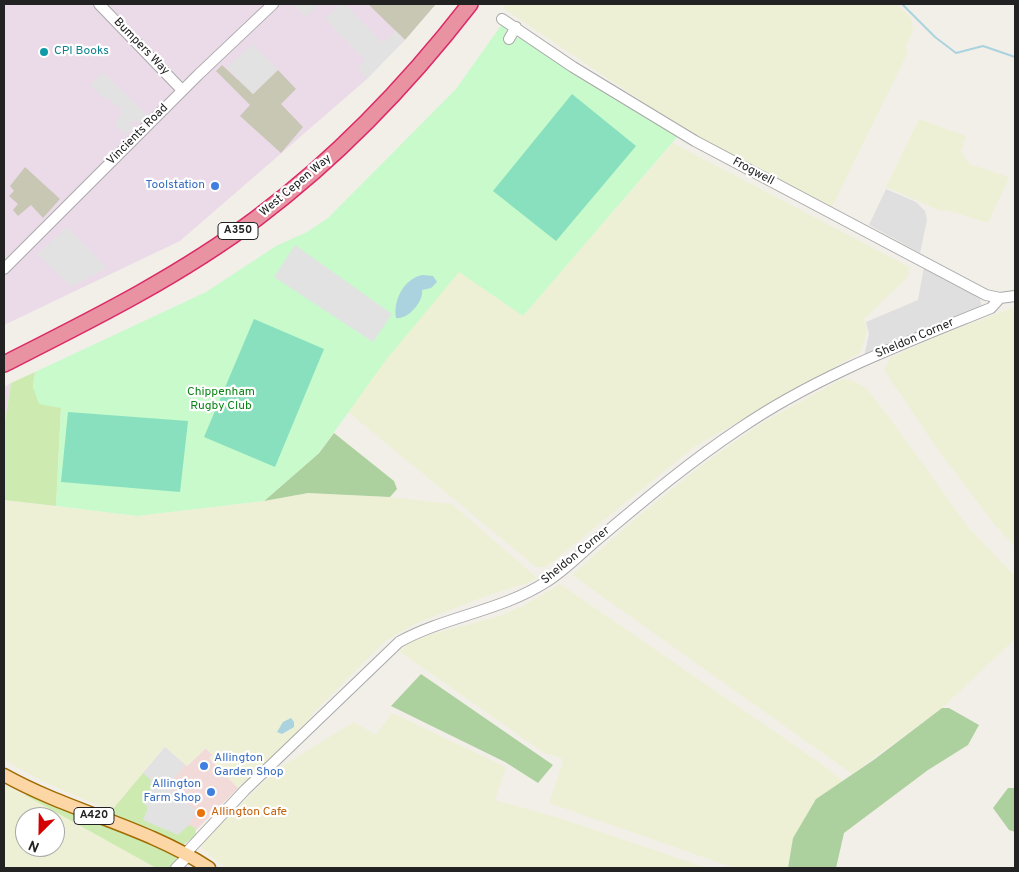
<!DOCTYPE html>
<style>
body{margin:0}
#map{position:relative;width:1019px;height:872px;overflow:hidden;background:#f2efe9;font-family:Overpass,sans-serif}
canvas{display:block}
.frame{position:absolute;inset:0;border:5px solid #222;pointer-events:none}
.north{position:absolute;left:15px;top:807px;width:50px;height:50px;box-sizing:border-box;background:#fff;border:1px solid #a7a7a7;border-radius:50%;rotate:203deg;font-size:14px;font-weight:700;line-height:20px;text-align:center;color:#222}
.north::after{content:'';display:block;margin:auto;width:18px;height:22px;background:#d40000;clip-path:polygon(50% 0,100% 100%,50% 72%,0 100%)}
</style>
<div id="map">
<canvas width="1019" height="872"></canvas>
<div class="frame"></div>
<div class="north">N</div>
</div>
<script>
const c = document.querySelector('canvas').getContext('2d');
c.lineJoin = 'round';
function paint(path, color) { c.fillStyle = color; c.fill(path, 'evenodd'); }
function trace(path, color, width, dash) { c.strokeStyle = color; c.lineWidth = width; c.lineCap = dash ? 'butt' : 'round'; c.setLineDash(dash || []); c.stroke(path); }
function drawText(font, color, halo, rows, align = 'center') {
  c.font = font + ' Overpass,sans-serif'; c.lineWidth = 4.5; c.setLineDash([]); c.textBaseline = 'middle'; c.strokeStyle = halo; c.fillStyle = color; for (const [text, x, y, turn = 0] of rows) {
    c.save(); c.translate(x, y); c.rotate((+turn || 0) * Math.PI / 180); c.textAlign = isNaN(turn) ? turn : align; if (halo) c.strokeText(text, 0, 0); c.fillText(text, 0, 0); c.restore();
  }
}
paint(new Path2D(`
 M886,189L916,202L925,211L927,220L920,253L869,225Z
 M924,267L979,294L982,308L864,356L869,334L866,322L918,300Z`), '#e0dfdf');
paint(new Path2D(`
 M165,747L187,766L206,748L212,755L209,758L238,788L186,840L111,811Z`), '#f2dad9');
paint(new Path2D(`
 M4,4H436L367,79L180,241L4,325Z
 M11,383L4,429V387Z`), '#ebdbe8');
paint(new Path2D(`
 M368,4H436L405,40Z
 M222,65L253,94L278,70L296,89L281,104L303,127L281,153L240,116L250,105L216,71Z
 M25,167L60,199L43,218L31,205L18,216L13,210L18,204L9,196L14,191L10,186Z`), '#c7c7b4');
paint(new Path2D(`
 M506,4H897L911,18L913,29L906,47L908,52L832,207L683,129L503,8Z
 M919,119L966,136L961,151L969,164L1009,177L988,223L946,210L941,211L886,187Z
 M673,143L909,267L908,277L864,319L867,332L860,353L694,447L546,567H536L348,412L386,360L459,271L523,316Z
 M1015,307V547L995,525L938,450L884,370L891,357L950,331Z
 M842,379L852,380L866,388L889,417L968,527L1015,576V639L942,708L852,774L572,575L629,524L702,465L760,424Z
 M308,493L390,497L452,504L536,577L533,581L486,596L417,623L385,641L312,714L313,715L285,745L238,788L210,758L212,755L206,748L187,766L165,746L111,811L44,782L4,760V500L137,516L264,501Z
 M560,584L823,765L843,781L816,799L793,838L788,868H734L549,803L563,762L561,758L544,753L399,651L413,641L432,634L500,616L525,605Z
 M392,713L506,767L495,800L562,819L707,868H226L202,849L203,841L277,769L354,722L376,735Z
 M4,784L65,816L156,868H4ZM25,817H55V847H25Z`), '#eef0d5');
paint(new Path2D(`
 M35,372L33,387L61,408L56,506L4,500V429L11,383Z
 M143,773L152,780L154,786L143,800L148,808L145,815L181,831L189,825L195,828L196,835L183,845L149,828L109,814Z
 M28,794L139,836L176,855L177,862L171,868H156L25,795Z`), '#cdebb0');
paint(new Path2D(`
 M334,433L394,481L397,489L390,497L308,493L264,501L319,453Z
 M421,674L553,765L538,783L505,762L391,706Z
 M942,708H949L979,725L968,745L928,770L844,833L836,868H788L793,838L816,799L875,759Z
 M1008,788H1015V832L1009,830L993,808Z`), '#add19e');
paint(new Path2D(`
 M502,24L507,26L506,36L512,39L523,37L581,78L678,136L523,316L459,272L386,360L319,453L264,501L137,516L56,506L61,408L39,404L33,387L35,372L206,292L276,246L307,232L328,218L456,89Z`), '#c8facc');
paint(new Path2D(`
 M572,94L636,146L556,241L493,191Z
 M254,319L324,349L275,467L204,437Z
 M68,412L188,421L180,492L61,482Z`), '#88e0be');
paint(new Path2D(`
 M293,4H319L306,17Z
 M340,4H345L383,43L396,31L405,40L367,79L358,69L365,60L325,19Z
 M253,44L278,70L253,94L227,67Z
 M103,72L147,115L139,123L132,121L130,123L134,127L126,135L114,124L121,114L120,104L117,107L106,97L104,99L90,85Z
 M67,227L107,268L71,287L37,254Z
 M295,245L392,314L373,342L274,277Z
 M165,747L185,765L168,787L197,811L189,825L178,835L143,820L148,808L143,800L153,786L150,783L151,780L143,773Z`), '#e2e2e2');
paint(new Path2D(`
 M422,275L433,276L437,282L431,288L422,290C424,301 408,320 396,318C393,300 404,279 422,275Z
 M291,718L294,722V727L282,734L277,732L283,722Z`), '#aad3df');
trace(new Path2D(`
 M902,4L935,37L956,53L983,46L1015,57`), '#aad3df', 2);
const minor = new Path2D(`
 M99,4L182,90
 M502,19L573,67L695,141L986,295L1000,298L1015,296
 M509,39L516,27
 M4,269L198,75L273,4
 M186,853L245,790L399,642C446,616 501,611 546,582C567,569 585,549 604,534C648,497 691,461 739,429C816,376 905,343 991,308L1000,298
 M176,868L189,855`);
const major = new Path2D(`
 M4,775C70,812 145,826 209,868`);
const highway = new Path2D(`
 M4,364C91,320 178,277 257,218C338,157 408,84 470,4`);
trace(minor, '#a9a9a9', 12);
trace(major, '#a06b00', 15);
trace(highway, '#dc2a67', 18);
trace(minor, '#fff', 10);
trace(major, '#fcd6a4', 12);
trace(highway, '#e892a2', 15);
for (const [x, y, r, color] of [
 [44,52,5,"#0f9aa8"],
 [215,186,5,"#3f7fe0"],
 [204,766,5,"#3f7fe0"],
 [211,792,5,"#3f7fe0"],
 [201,813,5,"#e8710a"]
]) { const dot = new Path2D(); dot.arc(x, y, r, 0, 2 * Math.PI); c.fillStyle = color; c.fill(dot); trace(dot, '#fff', 2); }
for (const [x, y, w] of [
 [238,231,40],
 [94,816,40]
]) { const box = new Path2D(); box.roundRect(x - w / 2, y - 8.5, w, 17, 4); c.fillStyle = '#fff'; c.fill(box); trace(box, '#222', 1); }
drawText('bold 11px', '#222', null, [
 ["A350",238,231],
 ["A420",94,816]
]);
drawText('12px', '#222', '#fff', [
 ["Bumpers Way",141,47,46],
 ["Vincients Road",138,135,-45],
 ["Frogwell",753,172,28],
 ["West Cepen Way",296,186,-40],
 ["Sheldon Corner",915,339,-23],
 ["Sheldon Corner",576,556,-39]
]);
drawText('12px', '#0d838f', '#fff', [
 ["CPI Books",54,52]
], 'left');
drawText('12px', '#366cbe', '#fff', [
 ["Toolstation",205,186],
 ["Allington",214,759,"left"],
 ["Garden Shop",214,773,"left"],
 ["Allington",201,785],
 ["Farm Shop",201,799]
], 'right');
drawText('12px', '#0c8416', '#fff', [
 ["Chippenham",221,393],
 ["Rugby Club",221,407]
]);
drawText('12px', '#c56008', '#fff', [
 ["Allington Cafe",211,813]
], 'left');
</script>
